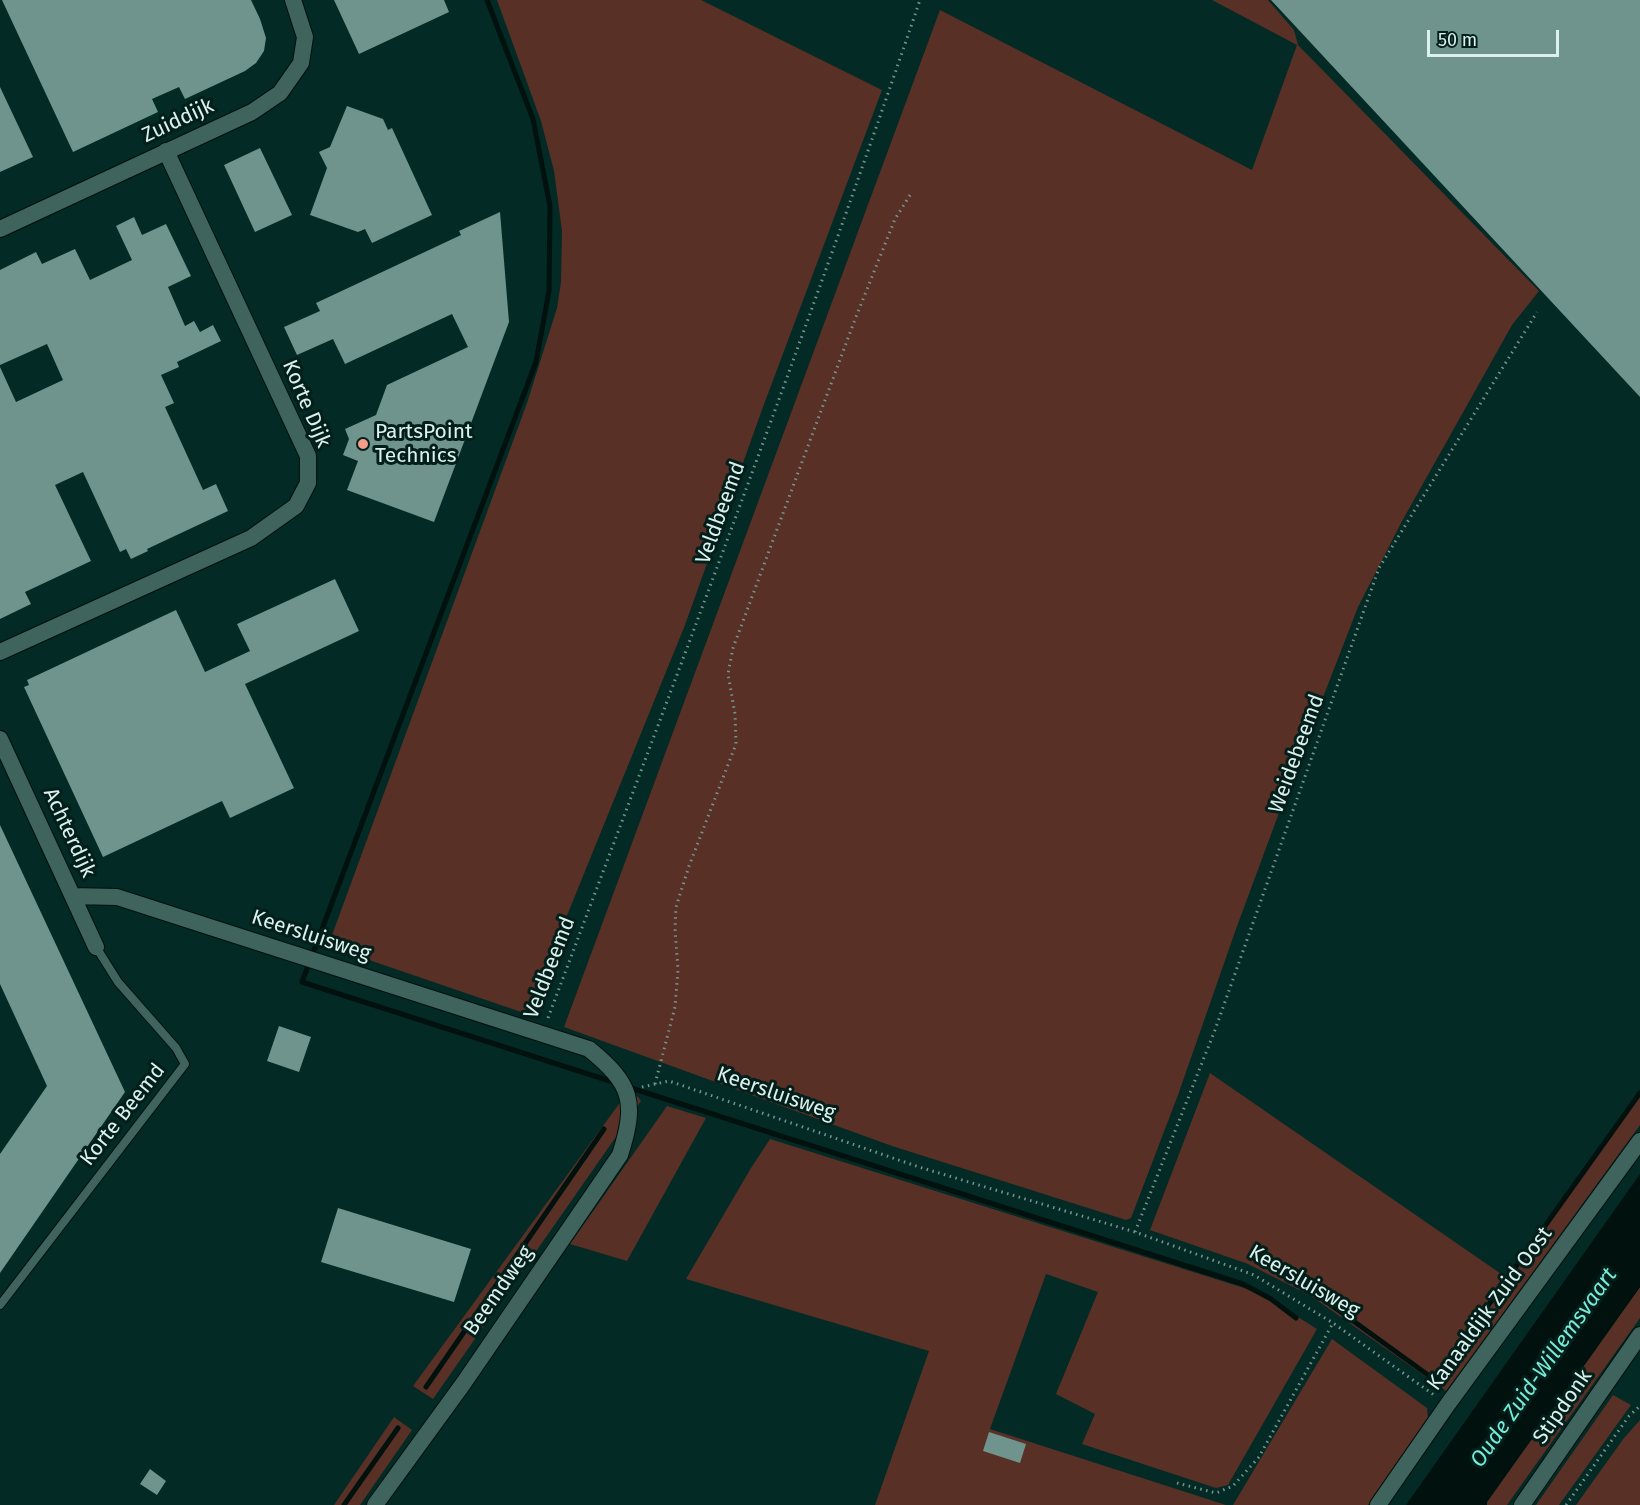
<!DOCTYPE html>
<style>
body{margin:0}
#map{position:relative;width:1640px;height:1505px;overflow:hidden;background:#032a25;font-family:"Fira Sans",sans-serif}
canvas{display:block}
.scale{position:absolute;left:1427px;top:30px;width:132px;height:27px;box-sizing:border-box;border:3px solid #dcf1ec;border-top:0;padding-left:8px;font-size:18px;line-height:21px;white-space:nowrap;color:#dcf1ec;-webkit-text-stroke:4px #031f1b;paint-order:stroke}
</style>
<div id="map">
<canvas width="1640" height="1505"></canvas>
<div class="scale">50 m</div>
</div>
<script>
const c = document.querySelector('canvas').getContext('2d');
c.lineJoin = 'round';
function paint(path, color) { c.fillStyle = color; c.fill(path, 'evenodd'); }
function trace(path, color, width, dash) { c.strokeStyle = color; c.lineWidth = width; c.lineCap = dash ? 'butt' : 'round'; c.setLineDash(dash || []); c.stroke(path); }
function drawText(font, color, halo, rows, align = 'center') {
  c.font = font + ' "Fira Sans",sans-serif'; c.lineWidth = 6; c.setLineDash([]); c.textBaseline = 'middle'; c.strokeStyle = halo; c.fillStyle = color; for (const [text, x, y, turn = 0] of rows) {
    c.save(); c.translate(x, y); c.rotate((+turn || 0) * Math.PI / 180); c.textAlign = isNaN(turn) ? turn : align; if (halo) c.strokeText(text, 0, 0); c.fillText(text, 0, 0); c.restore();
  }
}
paint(new Path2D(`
 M497,0H701L882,90L763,407L685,625L527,1014L328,946L527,403L557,308L561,282L562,231L554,171L541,121Z
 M1212,0H1268L1294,30L1298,45L1539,291L1512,325L1401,523L1358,607L1296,767L1236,929L1178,1095L1131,1218L1126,1220L892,1146L564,1027L940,10L1252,170L1297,45Z
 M1210,1073L1507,1278L1640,1094V1125L1446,1391L1311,1296L1248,1264L1150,1230Z
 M627,1093L638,1097L641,1101L433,1399L413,1386Z
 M667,1106L706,1118L627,1261L570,1244Z
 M770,1139L1260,1293L1317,1329L1228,1485L1216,1488L1082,1444L1095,1414L1056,1394L1098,1292L1046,1274L990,1429L1226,1505H875L929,1351L686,1279L751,1168Z
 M1640,1287V1318L1507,1505H1487V1502Z
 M1332,1339L1427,1408L1428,1418L1368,1505H1233Z
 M1613,1395L1631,1405L1559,1505H1536Z
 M394,1417L412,1430L360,1505H334Z
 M1640,1420V1505H1576L1624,1438Z`), '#583026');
paint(new Path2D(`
 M1640,1174V1287L1487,1502V1505H1406Z`), '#00110e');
trace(new Path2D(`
 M487,0L533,119L550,206L549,291L536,362L302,982L616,1083
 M628,1087L1243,1284L1271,1299L1296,1318
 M1316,1294L1428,1375L1437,1377L1640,1093
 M426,1387L604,1129
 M344,1505L398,1428`), '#00110e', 5);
paint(new Path2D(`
 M2,0H251L260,19L266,38L264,51L256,63L245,71L185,99L179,87L152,99L158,112L73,152Z
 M334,0H444L449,12L359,54Z
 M1271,0H1640V397Z
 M0,87L33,157L0,172Z
 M347,106L383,119L388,130L392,128L432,215L372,243L365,229L358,232L310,215L327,168L319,152L330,147Z
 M260,148L292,215L255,232L224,165Z
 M500,212L509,322L434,522L347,490L358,461L343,455L349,439L345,429L376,415L387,385L468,347L452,314L345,364L333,339L297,355L284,327L320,311L316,303L461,235L459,231Z
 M134,217L142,235L166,224L191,276L168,287L185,326L194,321L200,332L213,325L221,341L177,362L179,367L161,375L174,403L165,407L203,490L216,484L228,511L147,549L148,551L131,559L126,549L120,552L83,472L55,485L91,561L25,592L31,604L0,619V367L16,402L63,380L47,344L0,365V270L36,252L42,264L75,249L90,280L132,260L116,226Z
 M335,579L359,631L245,684L294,788L230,818L222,801L103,857L24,687L29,685L27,680L176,610L205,672L250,651L237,624Z
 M0,825L125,1092L0,1273V1154L47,1086L0,984Z
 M279,1026L311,1037L299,1072L267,1061Z
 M338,1208L471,1249L454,1302L321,1262Z
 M989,1432L1026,1444L1020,1463L983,1451Z
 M150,1469L166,1481L157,1495L140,1484Z`), '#6e948d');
const service = new Path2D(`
 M0,1305L185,1064L176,1048L118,982L96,947`);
const minor = new Path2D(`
 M0,229L252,112L280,93L301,63L305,37L293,0
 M0,652L251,538L296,506L308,483V456L166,151
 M0,739L96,947
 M73,896L117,897L589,1049C632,1084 637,1102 620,1155L463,1384L375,1505
 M1378,1505L1448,1404L1640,1141`);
const secondary = new Path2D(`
 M1522,1505L1640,1335`);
trace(service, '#00110e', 10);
trace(minor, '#00110e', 18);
trace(secondary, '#00110e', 18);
trace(new Path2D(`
 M548,1018C675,680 804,342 920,0
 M655,1084L675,1007L678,970L675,929L676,907L689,866L736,744L735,714L728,674L733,648L854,322L895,219L912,192
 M642,1087L669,1081L919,1167L1135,1232L1254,1275L1333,1323L1434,1395
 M1135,1232L1215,1030L1379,568L1537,312
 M1177,1483L1216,1493L1233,1486L1259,1457L1333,1323
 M1566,1505L1629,1416L1640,1406`), '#76948f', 3, [1.5, 4.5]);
trace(service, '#3f635d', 8);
trace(minor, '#3f635d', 16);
trace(secondary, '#3f635d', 16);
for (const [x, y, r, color] of [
 [363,444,6,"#f49e89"]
]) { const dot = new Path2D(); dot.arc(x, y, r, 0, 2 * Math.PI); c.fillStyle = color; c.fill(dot); trace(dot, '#031f1b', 2); }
drawText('21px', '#dcf1ec', '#031f1b', [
 ["Zuiddijk",178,121,-25],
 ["Korte Dijk",306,404,67],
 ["Veldbeemd",721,513,-70],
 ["Weidebeemd",1297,754,-70],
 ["Achterdijk",69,833,65],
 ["Keersluisweg",311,936,18],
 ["Veldbeemd",550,968,-69],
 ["Keersluisweg",776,1094,19],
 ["Korte Beemd",123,1115,-52],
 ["Keersluisweg",1304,1282,30],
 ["Beemdweg",499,1291,-55],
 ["Kanaaldijk Zuid Oost",1490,1309,-54],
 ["Stipdonk",1563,1407,-55]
]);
drawText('21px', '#dcf1ec', '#031f1b', [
 ["PartsPoint",375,432],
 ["Technics",375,456]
], 'left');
drawText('italic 22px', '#78ecd8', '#031f1b', [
 ["Oude Zuid-Willemsvaart",1544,1368,-55]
]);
</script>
